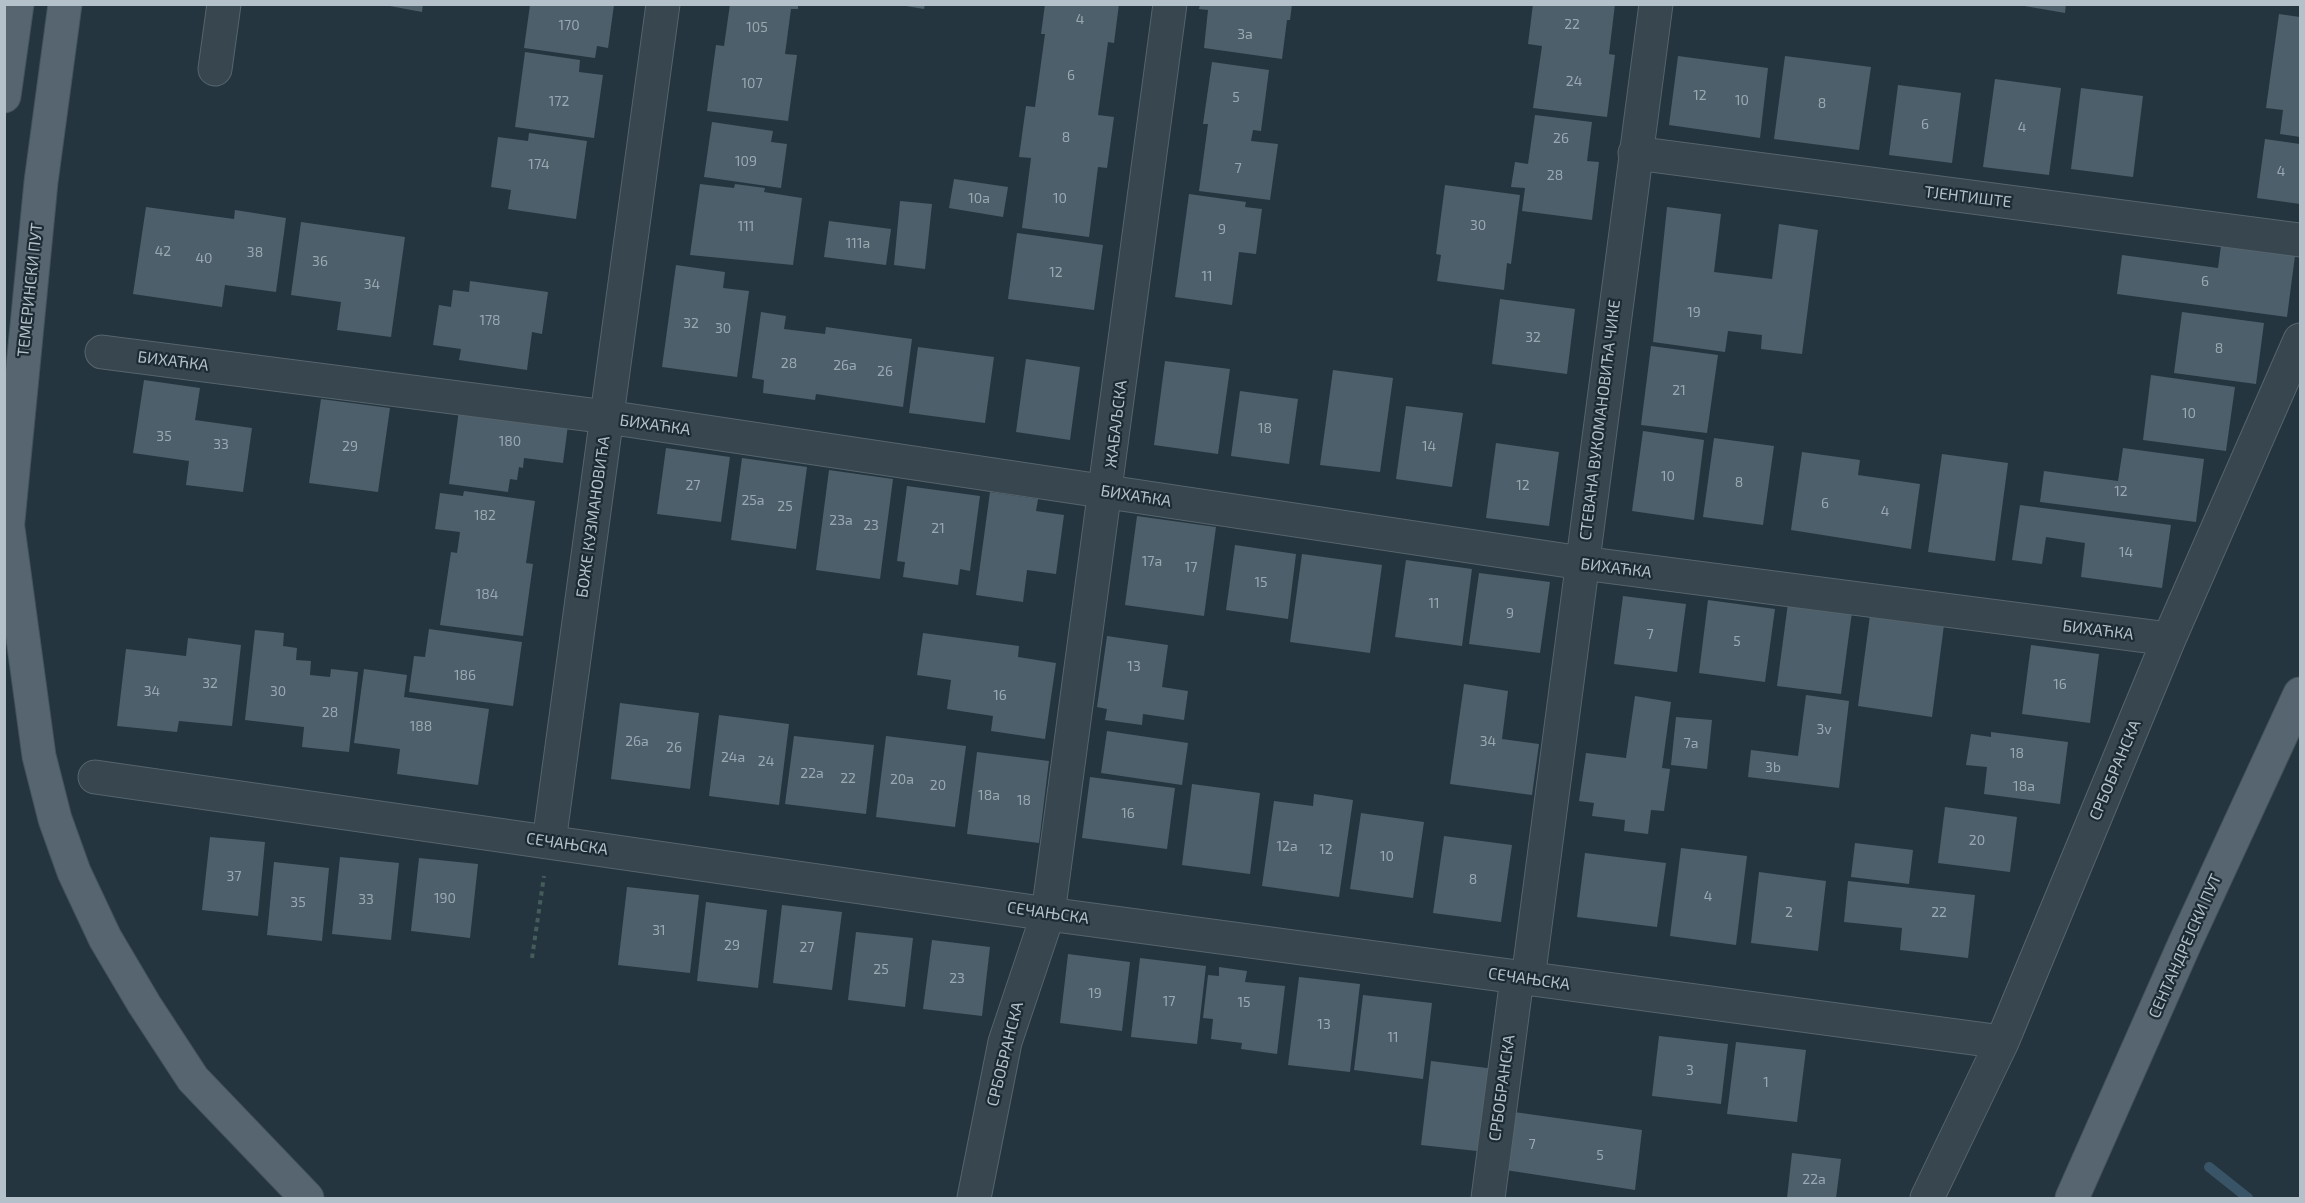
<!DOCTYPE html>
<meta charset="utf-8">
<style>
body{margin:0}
#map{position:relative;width:2305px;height:1203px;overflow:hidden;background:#24353f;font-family:"Exo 2",sans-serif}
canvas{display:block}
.frame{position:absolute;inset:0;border:6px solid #b4c1ca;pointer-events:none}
</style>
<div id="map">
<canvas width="2305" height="1203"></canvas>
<div class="frame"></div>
</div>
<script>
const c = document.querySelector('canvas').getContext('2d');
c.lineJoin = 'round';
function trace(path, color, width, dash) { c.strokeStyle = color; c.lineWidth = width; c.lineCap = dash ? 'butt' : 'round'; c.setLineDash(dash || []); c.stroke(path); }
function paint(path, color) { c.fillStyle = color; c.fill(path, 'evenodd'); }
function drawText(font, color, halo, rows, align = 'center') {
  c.font = font + ' "Exo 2",sans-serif'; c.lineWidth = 4.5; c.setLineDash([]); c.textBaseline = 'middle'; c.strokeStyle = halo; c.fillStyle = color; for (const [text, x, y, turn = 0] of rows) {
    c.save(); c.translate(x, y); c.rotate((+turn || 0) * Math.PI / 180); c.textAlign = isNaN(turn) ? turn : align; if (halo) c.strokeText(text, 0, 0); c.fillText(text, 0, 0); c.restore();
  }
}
trace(new Path2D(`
 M2209,1167L2248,1198`), '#385466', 10);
paint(new Path2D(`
 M379,4H423L422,12Z
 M730,4H798V9H791L785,54L797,55L788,121L707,111L716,45L724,46Z
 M894,4H925L924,9Z
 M1045,4H1119L1114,43L1108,42L1098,115L1114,117L1107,168L1098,167L1089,237L1022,228L1031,158L1019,157L1026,106L1035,107L1045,34H1041Z
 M1200,4H1292L1290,20H1287L1282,59L1204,48L1208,10L1199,9Z
 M1533,4H1615L1609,54L1615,55L1607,117L1533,108L1542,46L1528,44Z
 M2013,4H2066L2065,13Z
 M530,5H614L608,48L597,46L595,58L524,48Z
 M2279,14L2300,17V137L2280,134L2283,110L2266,108Z
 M525,52L580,60L579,72L603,75L594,138L515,127Z
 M1678,56L1768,68L1760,138L1669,125Z
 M1785,56L1871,67L1859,150L1774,139Z
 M1212,62L1269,70L1261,131L1253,130L1251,141L1278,144L1270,200L1199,191L1208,124H1203Z
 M1995,79L2061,88L2049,175L1983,167Z
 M1898,85L1961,93L1952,163L1889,155Z
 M2081,88L2143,96L2133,177L2071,169Z
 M1535,115L1592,122L1587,161L1599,162L1592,220L1522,211L1525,188L1511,187L1515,162L1528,164Z
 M712,122L773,131L771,142L787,144L781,188L704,177Z
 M529,133L587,141L576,219L508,209L511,190L491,187L498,137L528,141Z
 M2265,139L2300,144V204L2257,198Z
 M954,179L1008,187L1003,217L949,208Z
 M700,184L734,188L735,184L765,188L764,192L802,198L793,265L690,255Z
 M1445,185L1520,195L1511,264L1507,263L1504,290L1437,281L1441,255L1436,254Z
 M1189,194L1246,202L1245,207L1262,209L1256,254L1239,252L1232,305L1175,297Z
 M900,201L932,204L925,269L894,265Z
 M146,207L234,219L235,210L286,218L276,292L225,285L222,307L133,294Z
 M1667,207L1721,214L1714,272L1772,279L1779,224L1818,230L1802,354L1761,349L1762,335L1728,331L1725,352L1653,342Z
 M829,221L891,229L886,265L824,257Z
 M301,222L405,237L391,337L337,330L341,302L291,295Z
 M1017,233L1103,245L1094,310L1008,299Z
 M2222,238L2296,248L2287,317L2117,294L2122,255L2218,268Z
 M676,265L725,272L723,288L749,291L737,377L662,367Z
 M470,281L548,292L542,334L532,332L527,370L459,360L461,349L433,345L439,305L451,307L453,290L469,292Z
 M1500,299L1575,309L1567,374L1492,364Z
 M761,312L786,316L784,329L825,334L826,327L912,339L903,407L816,394L815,400L763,393L764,380L752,378Z
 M2182,312L2264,323L2256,384L2174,373Z
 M1651,346L1718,355L1707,433L1641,425Z
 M918,347L994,357L985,423L909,413Z
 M1026,359L1080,367L1070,440L1016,432Z
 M1165,361L1230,369L1218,454L1154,445Z
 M1333,370L1393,378L1380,472L1320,465Z
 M2151,375L2235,387L2226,451L2143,440Z
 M144,380L200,388L195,420L252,428L243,492L186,485L189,461L133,453Z
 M1240,391L1298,399L1289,464L1231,456Z
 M321,399L390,408L378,492L309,483Z
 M1406,406L1463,413L1452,487L1396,479Z
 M459,410L568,425L563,463L524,458L523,468L519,467L517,480L510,479L508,492L449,484Z
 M1643,431L1704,440L1694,520L1632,511Z
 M1714,438L1774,446L1763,525L1703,517Z
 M1496,443L1559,452L1549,526L1486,518Z
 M666,448L730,457L721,522L657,514Z
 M2123,448L2204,459L2196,522L2040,502L2044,471L2118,481Z
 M1802,452L1860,460L1858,475L1920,484L1911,549L1791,530Z
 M1942,454L2008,463L1995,561L1928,552Z
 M742,458L807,467L796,549L731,540Z
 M829,470L893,479L880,579L816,570Z
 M907,486L980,496L970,571L960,569L958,585L903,577L905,562L897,561Z
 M464,491L535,501L526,563L533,564L523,636L440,625L451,552L457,553L460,532L435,529L440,493L463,496Z
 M990,492L1038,499L1036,511L1064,515L1056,574L1027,570L1023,602L976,595Z
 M2020,505L2171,525L2162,588L2081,577L2085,543L2046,537L2042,564L2012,560Z
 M1137,516L1216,527L1204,616L1125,605Z
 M1235,545L1296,554L1288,619L1226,610Z
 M1302,554L1382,565L1370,653L1290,642Z
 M1406,560L1472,569L1462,646L1395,637Z
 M1479,573L1550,582L1540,653L1469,644Z
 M1623,596L1686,604L1677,672L1614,664Z
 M1708,600L1775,609L1765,682L1699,673Z
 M1788,603L1852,612L1841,694L1777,686Z
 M1870,615L1944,625L1932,717L1858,706Z
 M429,629L522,642L513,706L409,692L414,656L425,657Z
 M255,630L284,633L283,646L297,648L296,660L311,661L310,675L330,677L331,669L358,672L349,752L302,747L304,727L245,720Z
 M923,633L1019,646L1018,657L1056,663L1045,739L991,731L993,716L947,709L951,680L917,675Z
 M1107,636L1168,645L1162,687L1188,691L1184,720L1143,714L1142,725L1105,720L1107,709L1097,707Z
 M188,638L241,645L232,726L179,721L177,732L117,726L126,649L186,656Z
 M2031,645L2099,654L2090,723L2022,714Z
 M364,669L407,675L404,697L489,709L478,785L397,774L400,749L354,743Z
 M1464,684L1508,691L1502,739L1539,744L1532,795L1450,784Z
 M1806,695L1849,701L1839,788L1748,777L1751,750L1798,756Z
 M1635,696L1671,702L1662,768L1670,769L1664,811L1651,810L1648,834L1624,831L1625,820L1592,816L1594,803L1579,801L1586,753L1626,758Z
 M620,703L699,713L690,789L611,779Z
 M719,715L789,724L779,805L709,796Z
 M1676,717L1712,720L1707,769L1671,765Z
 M1107,731L1188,743L1182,785L1101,773Z
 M1991,732L2068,742L2060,804L1984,794L1987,767L1966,765L1971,734L1991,737Z
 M794,736L874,745L866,814L785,804Z
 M886,736L966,746L955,827L876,817Z
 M977,752L1049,761L1039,843L967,834Z
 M1090,777L1175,788L1167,849L1082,838Z
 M1192,784L1260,793L1250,874L1182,865Z
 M1314,794L1353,800L1339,897L1262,886L1274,801L1313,806Z
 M1945,807L2017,817L2010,872L1938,863Z
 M1361,813L1424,822L1413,898L1350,889Z
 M1444,836L1512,845L1501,922L1433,913Z
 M210,837L265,842L258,916L202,910Z
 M1855,843L1913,850L1909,884L1851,877Z
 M1681,848L1747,856L1736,945L1670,936Z
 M1585,853L1666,863L1657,927L1577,917Z
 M340,857L399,863L391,940L332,934Z
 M419,858L478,864L470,938L411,931Z
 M274,862L329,868L322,941L267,935Z
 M1759,872L1826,881L1818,951L1751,943Z
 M1848,881L1975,895L1968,958L1900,950L1902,928L1844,922Z
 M627,887L699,895L690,973L618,965Z
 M706,902L767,910L758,988L697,981Z
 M782,905L842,912L832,990L773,983Z
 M856,932L913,938L905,1007L848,1000Z
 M932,940L990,947L982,1016L923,1009Z
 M1068,954L1130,962L1122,1031L1060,1023Z
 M1140,958L1206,966L1197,1044L1131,1037Z
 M1219,967L1247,971L1245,982L1285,986L1277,1054L1241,1049L1242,1043L1211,1039L1213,1019L1203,1018L1208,975L1219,976Z
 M1299,977L1360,984L1350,1072L1288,1065Z
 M1363,995L1432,1003L1423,1079L1354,1070Z
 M1659,1036L1728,1044L1721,1104L1652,1096Z
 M1736,1042L1806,1050L1797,1122L1727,1114Z
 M1431,1061L1495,1069L1486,1152L1421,1145Z
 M1507,1111L1642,1130L1635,1190L1499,1169Z
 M1792,1153L1841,1159L1836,1198H1787Z`), '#4d5f6a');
const minor = new Path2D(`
 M215,69L224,4
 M1635,153L2300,240
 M102,352L607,417L1582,563L2169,639
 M95,777L1048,914L2002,1042
 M549,842L663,4
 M1528,979L1656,4
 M974,1198L1005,1042L1048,914L1170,4
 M1488,1198L1517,978
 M1927,1198L2002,1042L2169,639L2300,340`);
const major = new Path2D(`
 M4,96L17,4
 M7,521L39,756L55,819L74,872L105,938L144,1004L193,1079L307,1198
 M6,541L41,182L65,4
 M2072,1198L2185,943L2300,694`);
trace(minor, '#56646d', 35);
trace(major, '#44525b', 35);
trace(new Path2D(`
 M532,958L544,876`), '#445c5a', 4, [4.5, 4.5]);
trace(minor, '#38464f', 33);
trace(major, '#56656f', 33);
drawText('14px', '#9aa8b2', null, [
 ["4",1080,19],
 ["22",1572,24],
 ["170",569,25],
 ["105",757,27],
 ["3a",1245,34],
 ["6",1071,75],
 ["24",1574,81],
 ["107",752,83],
 ["12",1700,95],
 ["5",1236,97],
 ["10",1742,100],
 ["172",559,101],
 ["8",1822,103],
 ["6",1925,124],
 ["4",2022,127],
 ["8",1066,137],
 ["26",1561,138],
 ["109",746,161],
 ["174",539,164],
 ["7",1238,168],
 ["4",2281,171],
 ["28",1555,175],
 ["10a",979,198],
 ["10",1060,198],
 ["30",1478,225],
 ["111",746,226],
 ["9",1222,229],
 ["111a",858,243],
 ["42",163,251],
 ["38",255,252],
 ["40",204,258],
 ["36",320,261],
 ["12",1056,272],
 ["11",1207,276],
 ["6",2205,281],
 ["34",372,284],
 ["19",1694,312],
 ["178",490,320],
 ["32",691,323],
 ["30",723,328],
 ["32",1533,337],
 ["8",2219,348],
 ["28",789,363],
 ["26a",845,365],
 ["26",885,371],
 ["21",1679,390],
 ["10",2189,413],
 ["18",1265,428],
 ["35",164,436],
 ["180",510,441],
 ["33",221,444],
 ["29",350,446],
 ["14",1429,446],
 ["10",1668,476],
 ["8",1739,482],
 ["27",693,485],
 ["12",1523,485],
 ["12",2121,491],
 ["25a",753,500],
 ["6",1825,503],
 ["25",785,506],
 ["4",1885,511],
 ["182",485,515],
 ["23a",841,520],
 ["23",871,525],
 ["21",938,528],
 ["14",2126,552],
 ["17a",1152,561],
 ["17",1191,567],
 ["15",1261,582],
 ["184",487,594],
 ["11",1434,603],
 ["9",1510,613],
 ["7",1650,634],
 ["5",1737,641],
 ["13",1134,666],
 ["186",465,675],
 ["32",210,683],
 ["16",2060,684],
 ["34",152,691],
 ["30",278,691],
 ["16",1000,695],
 ["28",330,712],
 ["188",421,726],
 ["3v",1824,729],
 ["26a",637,741],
 ["34",1488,741],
 ["7a",1691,743],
 ["26",674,747],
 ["18",2017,753],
 ["24a",733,757],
 ["24",766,761],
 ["3b",1773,767],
 ["22a",812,773],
 ["22",848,778],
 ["20a",902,779],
 ["20",938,785],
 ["18a",2024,786],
 ["18a",989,795],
 ["18",1024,800],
 ["16",1128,813],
 ["20",1977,840],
 ["12a",1287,846],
 ["12",1326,849],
 ["10",1387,856],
 ["37",234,876],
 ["8",1473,879],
 ["4",1708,896],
 ["190",445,898],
 ["33",366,899],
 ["35",298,902],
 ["2",1789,912],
 ["22",1939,912],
 ["31",659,930],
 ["29",732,945],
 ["27",807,947],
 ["25",881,969],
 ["23",957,978],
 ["19",1095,993],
 ["17",1169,1001],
 ["15",1244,1002],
 ["13",1324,1024],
 ["11",1393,1037],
 ["3",1690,1070],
 ["1",1766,1082],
 ["7",1532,1144],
 ["5",1600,1155],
 ["22a",1814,1179]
]);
drawText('16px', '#b4c1ca', '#1d2b34', [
 ["ТЈЕНТИШТЕ",1968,197,7],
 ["ТЕМЕРИНСКИ ПУТ",30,290,-84],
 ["БИХАЋКА",173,361,7],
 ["СТЕВАНА ВУКОМАНОВИЋА ЧИКЕ",1600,420,-83],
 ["ЖАБАЉСКА",1116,424,-83],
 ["БИХАЋКА",655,425,8],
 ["БИХАЋКА",1136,496,9],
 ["БОЖЕ КУЗМАНОВИЋА",593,517,-82],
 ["БИХАЋКА",1616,568,7],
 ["БИХАЋКА",2098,630,7],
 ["СРБОБРАНСКА",2115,770,-67],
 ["СЕЧАЊСКА",567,844,8],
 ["СЕЧАЊСКА",1048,913,8],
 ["СЕНТАНДРЕЈСКИ ПУТ",2185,946,-66],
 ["СЕЧАЊСКА",1529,979,8],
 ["СРБОБРАНСКА",1005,1054,-76],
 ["СРБОБРАНСКА",1502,1088,-82]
]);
</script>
